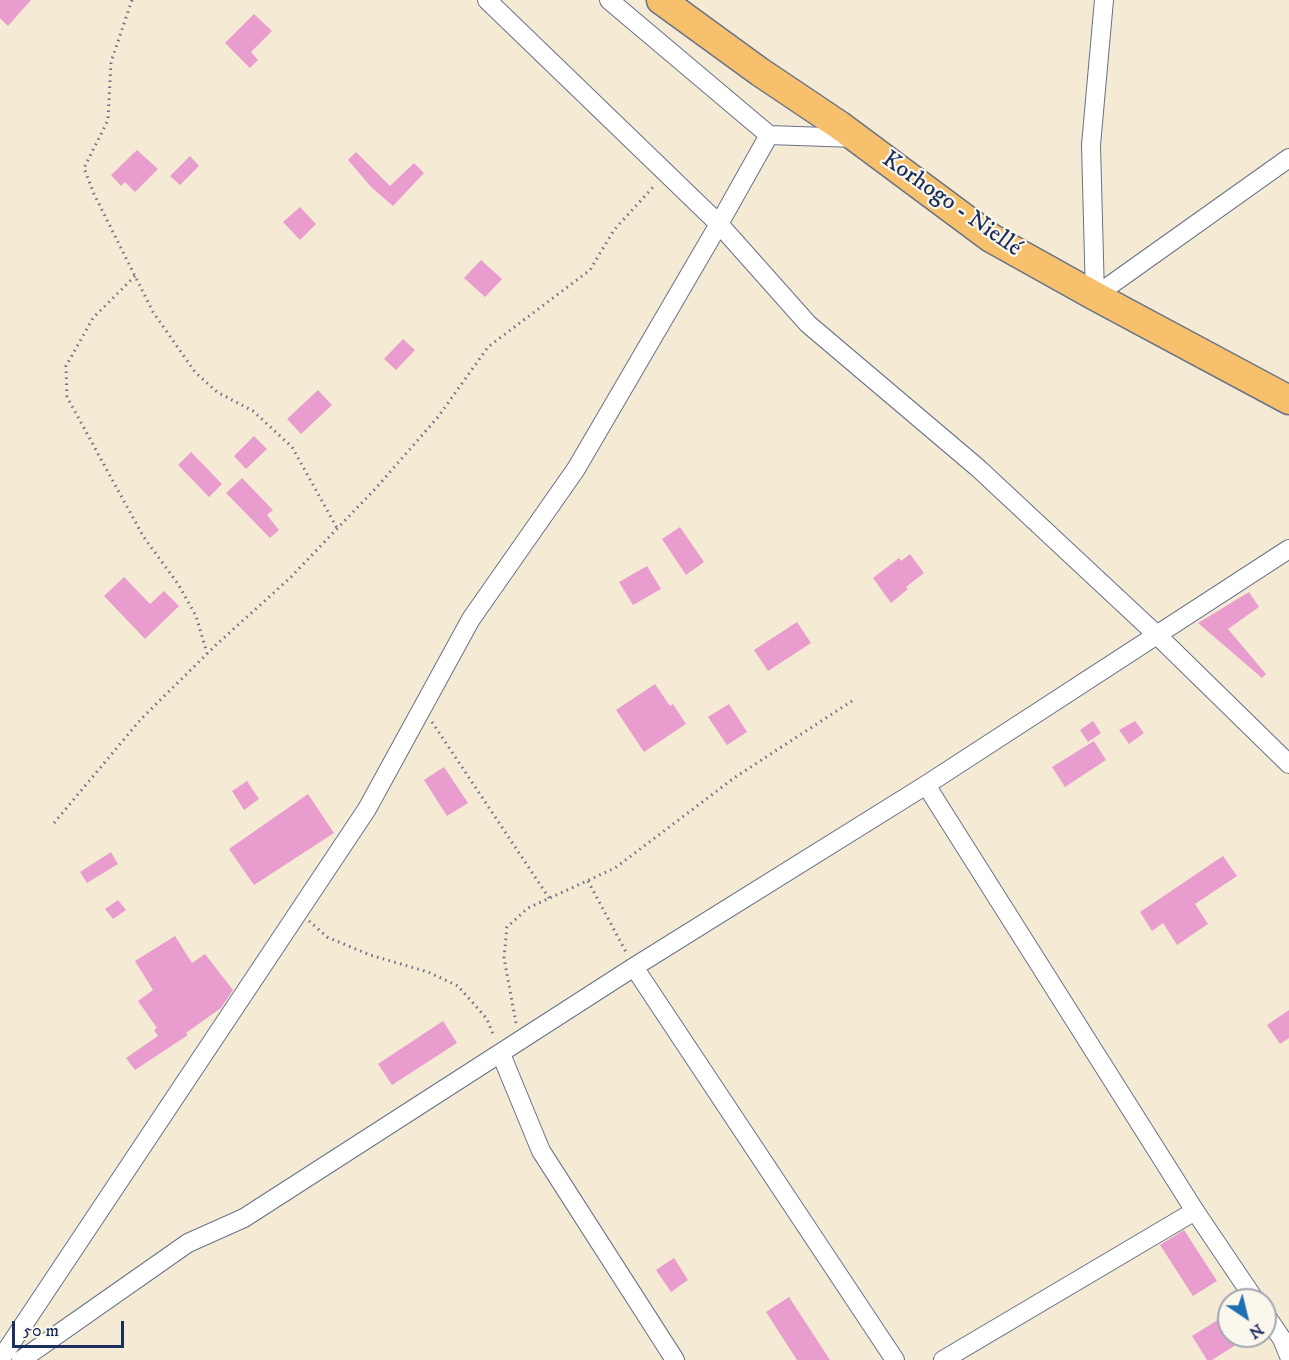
<!DOCTYPE html>
<meta charset="utf-8">
<style>
body{margin:0}
#map{position:relative;width:1289px;height:1360px;overflow:hidden;background:#f5ebd5;font-family:"IM FELL DW Pica",serif}
canvas{display:block}
.north{position:absolute;left:1217px;top:1288px;width:60px;height:60px;box-sizing:border-box;background:#fbf7ec;border:2px solid #a1a7b3;border-radius:50%;rotate:145deg;font-size:16px;font-weight:700;line-height:24px;text-align:center;color:#1b2f5e}
.north::after{content:'';display:block;margin:auto;width:21px;height:27px;background:#1f6fb2;clip-path:polygon(50% 0,100% 100%,50% 72%,0 100%)}
.scale{position:absolute;left:12px;top:1321px;width:112px;height:27px;box-sizing:border-box;border:3px solid #1b2f5e;border-top:0;padding-left:8px;font-size:18px;line-height:21px;white-space:nowrap;color:#1b2f5e;-webkit-text-stroke:4px #fbf7ec;paint-order:stroke}
</style>
<div id="map">
<canvas width="1289" height="1360"></canvas>
<div class="north">N</div>
<div class="scale">50 m</div>
</div>
<script>
const c = document.querySelector('canvas').getContext('2d');
c.lineJoin = 'round';
function paint(path, color) { c.fillStyle = color; c.fill(path, 'evenodd'); }
function trace(path, color, width, dash) { c.strokeStyle = color; c.lineWidth = width; c.lineCap = dash ? 'butt' : 'round'; c.setLineDash(dash || []); c.stroke(path); }
function drawText(font, color, halo, rows, align = 'center') {
  c.font = font + ' "IM FELL DW Pica",serif'; c.lineWidth = 4.5; c.setLineDash([]); c.textBaseline = 'middle'; c.strokeStyle = halo; c.fillStyle = color; for (const [text, x, y, turn = 0] of rows) {
    c.save(); c.translate(x, y); c.rotate((+turn || 0) * Math.PI / 180); c.textAlign = isNaN(turn) ? turn : align; if (halo) c.strokeText(text, 0, 0); c.fillText(text, 0, 0); c.restore();
  }
}
paint(new Path2D(`
 M0,0H31L8,26L0,18Z
 M254,14L272,31L251,52L258,60L250,68L225,43Z
 M137,150L158,169L135,192L125,182L121,186L111,175Z
 M356,152L390,186L414,163L424,173L393,206L371,187L348,160Z
 M190,156L199,166L180,185L170,176Z
 M300,207L316,224L300,240L283,222Z
 M481,260L502,279L485,297L464,278Z
 M403,339L415,350L396,370L384,359Z
 M318,390L332,405L301,434L287,419Z
 M254,436L267,449L246,469L234,456Z
 M191,452L222,484L209,497L178,465Z
 M242,478L273,510L267,515L279,530L270,538L226,493Z
 M680,527L704,562L686,575L662,539Z
 M910,554L924,573L906,587L908,589L891,603L873,578L899,558L901,561Z
 M647,566L661,589L633,605L619,582Z
 M124,577L150,604L164,591L179,606L145,639L104,596Z
 M1249,592L1259,607L1228,629L1266,674L1262,678L1198,623Z
 M797,622L811,643L768,671L754,650Z
 M655,684L670,706L673,704L686,724L644,752L616,710Z
 M729,704L747,732L727,745L708,717Z
 M1093,721L1101,733L1088,742L1080,730Z
 M1135,721L1144,733L1129,744L1119,730Z
 M1094,741L1106,760L1065,787L1052,767Z
 M444,767L468,803L447,816L424,780Z
 M247,781L259,799L244,810L232,791Z
 M308,794L334,833L254,885L229,849Z
 M111,852L118,864L87,883L80,872Z
 M1223,856L1237,876L1195,904L1208,924L1177,945L1163,923L1152,931L1140,912Z
 M118,900L126,910L113,919L105,909Z
 M175,936L192,963L205,954L233,990L221,1008L186,1033L188,1035L135,1070L126,1058L158,1036L154,1030L157,1028L138,1001L153,990L135,961Z
 M1289,1010V1038L1280,1044L1267,1025Z
 M443,1021L457,1043L392,1085L378,1064Z
 M1184,1230L1217,1281L1193,1296L1160,1245Z
 M674,1258L688,1280L671,1292L656,1270Z
 M789,1297L830,1360H797L766,1312Z
 M1229,1313V1336H1250L1212,1360H1207L1192,1336Z`), '#e89dce');
const street = new Path2D(`
 M487,0L719,224L808,324L978,468L1157,635L1289,764
 M609,0L769,135L855,138
 M1095,296L1091,145L1104,0
 M1095,296L1289,158
 M926,785L1195,1211L1255,1300
 M634,967L895,1360
 M501,1054L541,1151L675,1360
 M1265,1314L1282,1339L1289,1356
 M0,1360L367,809L471,619L576,469L719,224L769,135
 M21,1360L188,1243L244,1218L634,967L926,785L1289,549
 M943,1360L1195,1211`);
const primary = new Path2D(`
 M661,0L760,72L839,125L991,238L1095,296L1289,400`);
trace(street, '#677188', 20);
trace(primary, '#677188', 31);
trace(new Path2D(`
 M132,0L111,62L108,120L84,168L94,194L153,312L195,372L217,392L253,411L292,447L337,528
 M135,276L93,318L66,366L67,397L143,536L178,584L196,616L207,653
 M432,722L549,898
 M54,823L141,719L217,644L290,578L376,488L438,417L488,347L590,270L614,230L655,185
 M588,881L626,952
 M309,921L327,937L370,955L428,972L458,986L487,1019L494,1037
 M516,1023L504,958L507,927L528,908L615,868L734,778L855,699`), '#677188', 3, [1.5, 4.5]);
trace(street, '#fff', 18);
trace(primary, '#f7c06c', 28);
drawText('24px', '#1b2f5e', '#fbf7ec', [
 ["Korhogo - Niellé",951,205,35]
]);
</script>
